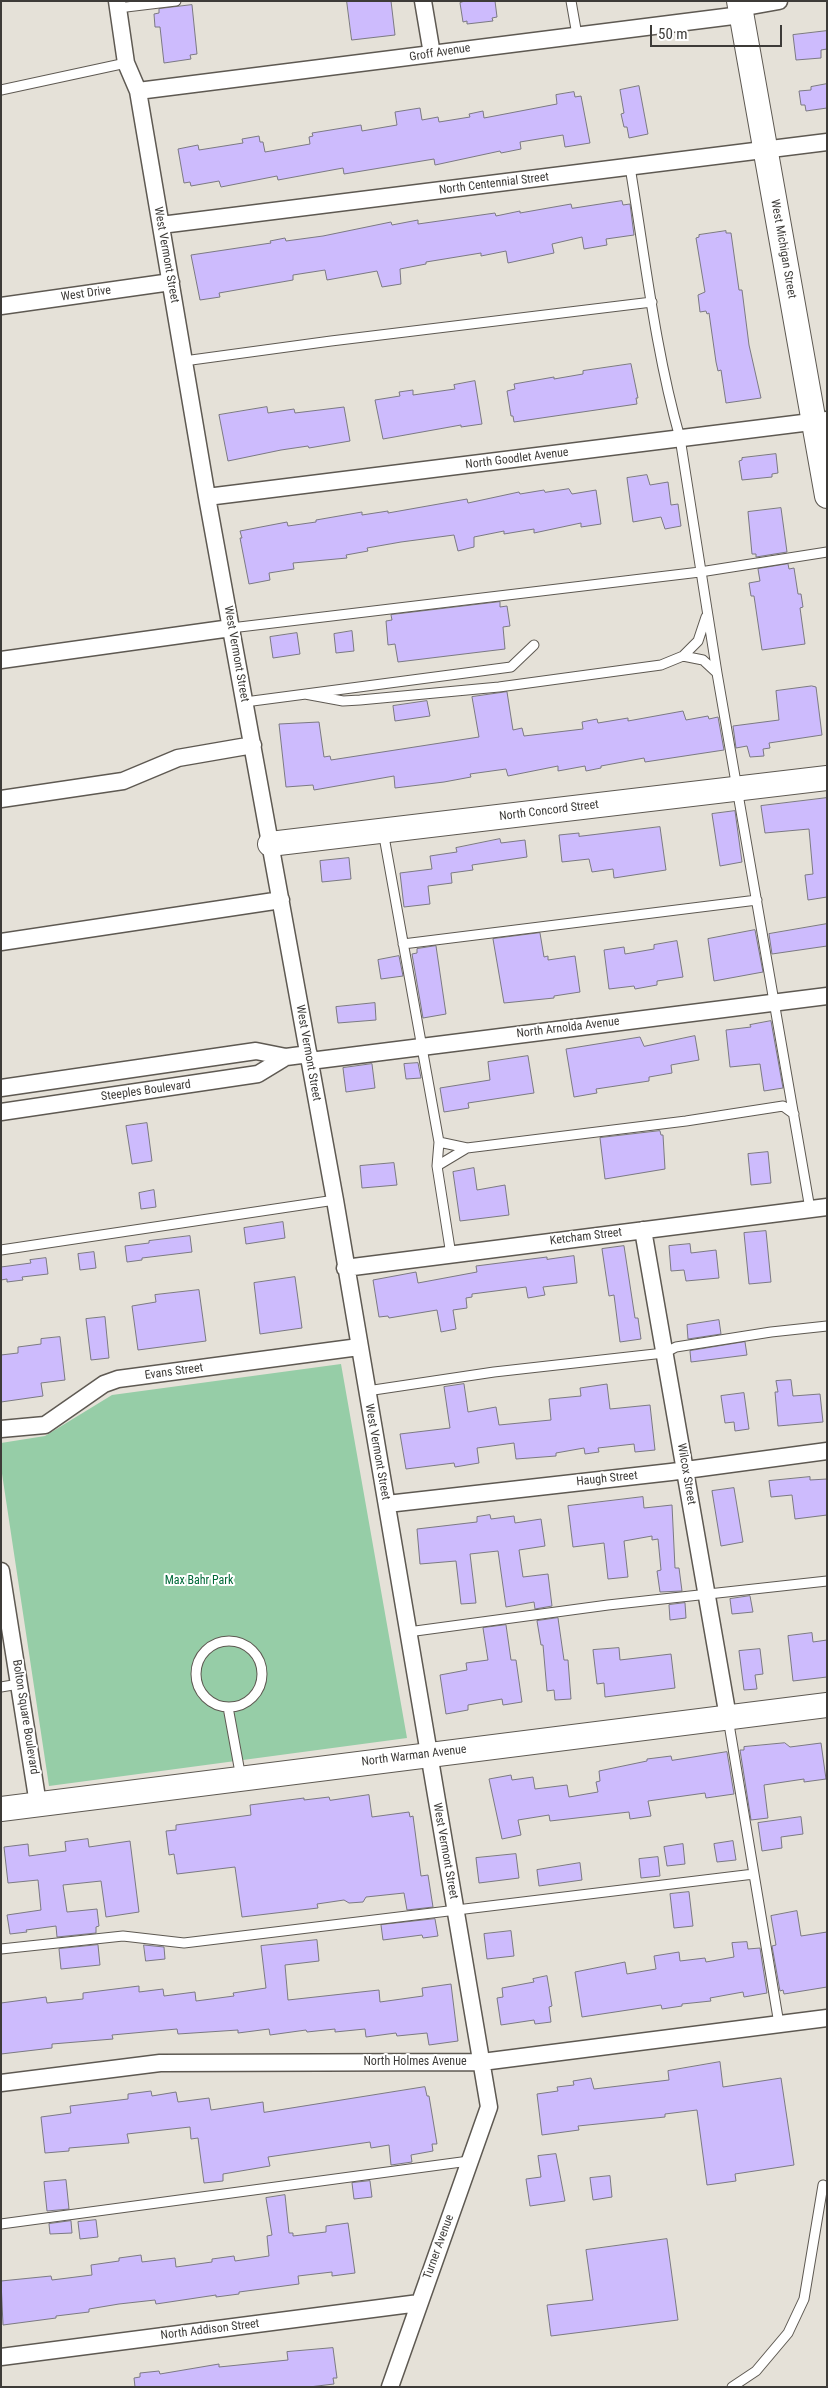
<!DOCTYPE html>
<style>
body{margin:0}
#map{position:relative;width:828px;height:2388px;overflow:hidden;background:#e5e1d8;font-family:"Roboto Condensed",sans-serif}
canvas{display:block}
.frame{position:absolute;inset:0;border:2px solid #3d3b38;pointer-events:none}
.scale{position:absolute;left:650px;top:25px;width:132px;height:22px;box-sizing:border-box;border:2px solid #3d3b38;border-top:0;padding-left:6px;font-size:15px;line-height:18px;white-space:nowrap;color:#3d3b38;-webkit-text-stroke:4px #fff;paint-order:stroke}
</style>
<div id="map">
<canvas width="828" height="2388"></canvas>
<div class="frame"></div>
<div class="scale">50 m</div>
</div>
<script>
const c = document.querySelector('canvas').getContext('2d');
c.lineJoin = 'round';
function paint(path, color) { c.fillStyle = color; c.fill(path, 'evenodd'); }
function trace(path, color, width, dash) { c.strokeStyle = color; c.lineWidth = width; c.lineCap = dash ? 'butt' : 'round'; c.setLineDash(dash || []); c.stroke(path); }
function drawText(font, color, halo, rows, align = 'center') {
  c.font = font + ' "Roboto Condensed",sans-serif'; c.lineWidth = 4; c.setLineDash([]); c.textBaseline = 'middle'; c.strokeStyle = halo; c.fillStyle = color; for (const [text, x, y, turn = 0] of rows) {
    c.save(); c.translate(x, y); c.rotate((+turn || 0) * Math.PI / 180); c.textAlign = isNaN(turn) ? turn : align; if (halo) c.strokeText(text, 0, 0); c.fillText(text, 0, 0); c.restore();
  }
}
paint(new Path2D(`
 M341,1364L407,1738L49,1786L1,1467V1443L45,1436L112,1395Z`), '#96cda7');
const building = new Path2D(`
 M347,1H391L395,35L352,40Z
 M465,1H495L497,17L492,18L493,21L467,24V21L463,22L460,3Z
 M192,5L197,54L190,55L191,59L164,63L160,27H155L154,14L159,13V9Z
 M827,31V49L821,50V58L796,60L793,35Z
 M827,84V108L806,111L805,105H801L799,91L811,90V87Z
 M639,86L648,134L629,138L627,127H624L621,114L624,113L620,90Z
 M574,92L575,97L581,96L590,143L565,147L563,135L520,142L521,149L501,153L500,151L435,165L434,159L344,174L343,168L278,180L277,176L221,187L219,181L191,186L190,182L184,183L178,149L198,145L199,150L243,143L242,139L259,136L260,142H263L265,152L310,144L309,137L313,136L312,133L361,125L362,131L397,125L395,112L420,108L422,120L438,117L439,122L470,117L469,114L483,111L484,118L557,104L556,95Z
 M622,201L623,205L630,204L634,235L606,239L607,245L584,249L582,237L552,244L554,253L508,263L506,251L481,256V253L426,262V264L400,269L401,284L382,287L377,271L327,280L325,270L293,275V280L219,293L220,297L200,300L191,255L271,243L270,241L285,238L286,241L323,236L391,222L392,225L418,220V224L495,213L496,216L520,211V213L571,204L572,208Z
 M726,231V233H731L739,290H742L749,345L761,398L726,403L721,370L718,371L716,362L709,313L707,314L706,311L700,312L698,295L705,292L696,238L699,237V235Z
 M631,364L638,398H636L637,404L514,422L513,416H511L507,391L515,389L514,384L554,377V379L583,374V371Z
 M475,381L482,424L461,427V425L383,439L375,400L400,396L399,392L413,390V395L455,389L454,385Z
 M267,407L268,413L294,409L295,413L344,407L350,441L309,448L308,446L281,450L228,461L219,415Z
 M776,454L778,473L772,474V477L742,480L739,461L742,460V458Z
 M647,475L650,485L668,482L671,505L678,504L681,526L665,529L661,517L633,522L627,478Z
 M569,489L572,494L596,490L601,524L581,527V523L534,533V529L504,534V531L474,537V547L458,551L454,535L401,542L367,548L368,551L346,555L347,558L293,563L294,569L269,573L270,580L249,584L240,538H242L240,531L287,522L288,526L316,522V520L362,512V515L388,511V513L467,499L468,503L519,492L520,494L544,490L545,492Z
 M781,508L787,552L756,557V554H752L748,512Z
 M788,564L789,569L794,568L798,594H801L803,607L800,608L805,644L762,650L754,596H751L749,583L760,581L758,569Z
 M500,602V607L507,606L510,626L503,627L505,649L398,662L395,644L388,645L386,621L392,620L391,615Z
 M352,631L354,651L336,653L334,634Z
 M297,633L300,654L273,658L270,637Z
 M812,686L816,687L822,735L769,743L770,748L763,749L764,756L750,757L747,746L736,748L733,726L779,720L776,691Z
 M507,692L513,730L522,728L524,736L583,729L582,722L597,719L598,723L628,718V721L683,711L686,720L708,716L709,719L718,717L724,750L645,762L644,758L601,766V768L586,771L585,766L558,771V766L508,776L506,769L470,774L471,777L444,782L395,788L394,776L314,790L313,785L286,787L279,724L319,722L324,757L330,756L331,760L479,737L472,697Z
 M427,701L430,716L395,721L393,706Z
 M827,798V897L808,900L805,875L813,874L809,829L765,833L761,806Z
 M735,811L742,862L720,866L712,814Z
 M660,827L666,870L614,878L613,869L592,872L589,859L562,862L559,835L579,833V836Z
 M500,839L501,843L525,840L527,857L472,865L473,870L451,873L452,883L428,886L430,904L404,907L400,873L432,869L430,856L457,852L456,848Z
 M349,858L351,879L322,882L320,861Z
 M827,924V946L772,954L769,934Z
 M755,930L763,972L714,981L708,939Z
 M540,933L544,957L548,956V960L575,956L580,992L554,996V998L504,1003L493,939Z
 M677,941L683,977L657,981V985L635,989L634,986L609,989L604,950L624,947L625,954L654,949V945Z
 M436,946L446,1014L423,1018L412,954L417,953V949Z
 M399,956L403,976L381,979L378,960Z
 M375,1003L376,1020L338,1023L336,1007Z
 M771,1021L783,1088L764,1091L760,1064L730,1067L726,1030L751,1027L750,1025Z
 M695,1036L699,1060L671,1065L672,1073L649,1077V1081L596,1089L597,1093L574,1097L566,1049L640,1037L644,1046Z
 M528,1056L534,1093L468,1103L469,1108L444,1112L440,1088L490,1080L488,1062Z
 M418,1063L421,1078L406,1079L404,1064Z
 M372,1064L375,1088L346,1092L343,1068Z
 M147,1123L152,1161L132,1164L126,1126Z
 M660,1131L661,1135H663L665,1169L605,1179L600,1138Z
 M768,1152L771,1183L751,1185L748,1154Z
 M394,1163L397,1185L362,1188L360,1166Z
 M474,1168L477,1190L505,1185L509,1215L460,1221L453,1172Z
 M154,1190L156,1207L141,1209L139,1193Z
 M283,1222L285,1238L246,1244L244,1228Z
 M766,1231L771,1282L749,1284L744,1233Z
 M190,1236L192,1252L142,1258V1260L127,1262L125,1246L149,1243V1241Z
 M690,1244L691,1253L716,1250L719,1278L686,1281L684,1270L671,1271L669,1246Z
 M624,1246L635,1318H638L641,1339L620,1342L614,1295L609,1296L602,1249Z
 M94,1252L96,1268L80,1270L78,1254Z
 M574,1256L577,1283L543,1287L545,1295L528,1298L526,1287L472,1294V1297L466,1298L467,1308L453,1310L456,1329L441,1332L437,1310L389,1318L388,1316L379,1317L373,1280L416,1272L418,1283L477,1272L476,1266L547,1257V1259Z
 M46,1258L48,1274L22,1277L23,1280L7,1282V1279L1,1280V1267L31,1263L30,1260Z
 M295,1277L302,1328L260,1334L254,1283Z
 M199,1290L206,1341L138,1350L132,1306L156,1302L155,1295Z
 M105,1317L109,1358L91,1360L86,1319Z
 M719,1320L721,1334L688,1339L687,1325Z
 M60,1337L65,1380L41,1383L43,1396L1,1402V1355L18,1353V1347L41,1344V1339Z
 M745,1342L747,1355L691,1362L690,1351Z
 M791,1380L793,1396L820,1394L823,1422L778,1426L775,1392H778L776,1381Z
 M464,1384L468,1412L496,1407L499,1425L551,1420L549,1399L581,1396L580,1388L607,1384L610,1409L650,1405L655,1450L635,1452L634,1444L598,1448L599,1452L585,1454L584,1448L556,1453V1456L516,1459L514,1443L477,1448L479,1463L455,1467L454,1463L406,1469L400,1434L450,1428L444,1387Z
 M744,1393L749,1429L735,1431L734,1422L725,1423L721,1396Z
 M810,1477V1480L827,1479V1515L795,1519L792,1495L771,1497L769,1481Z
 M734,1488L743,1542L721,1546L712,1491Z
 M643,1497L644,1508L672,1505L675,1568H679L682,1591L660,1592L657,1571L661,1570L658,1539L652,1540V1536L624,1541L628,1577L608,1579L604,1543L573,1547L568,1506Z
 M490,1515L491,1519L514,1516L515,1523L541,1519L545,1546L519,1550L523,1577L548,1574L552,1606L535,1609L534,1602L506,1607L498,1551L470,1554L476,1603L461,1604L456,1561L420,1564L417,1529L477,1522V1517Z
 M750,1596L753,1612L732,1614L730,1599Z
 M685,1603L686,1618L670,1620L669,1605Z
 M558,1618L564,1660H568L571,1699L555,1700L554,1690L547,1691L543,1645H541L537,1621Z
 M506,1625L511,1660H516L522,1702L503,1705L502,1699L468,1705V1710L446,1714L440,1675L467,1670L466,1663L488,1660L483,1628Z
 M812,1633L813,1642L827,1640V1677L793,1681L788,1636Z
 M619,1648L620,1660L671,1654L675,1688L605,1697L604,1683L597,1684L593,1650Z
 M760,1649L763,1674L755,1675L757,1689L744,1690L739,1651Z
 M785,1743L790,1747L821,1743L826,1779L804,1782V1779L764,1785L768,1818L751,1820L740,1750H744V1747Z
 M727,1752L734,1794L706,1798L705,1793L648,1801L651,1816L630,1819L629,1812L550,1821L549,1815L518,1820L521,1835L502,1839L489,1779L511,1775L512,1780L533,1777L535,1789L567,1785L569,1797L598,1792L596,1782L600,1781L599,1771L647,1761V1759L671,1756L672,1760Z
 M369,1795L372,1817L409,1812L410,1817L413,1816L421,1876L428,1875L433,1907L407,1910L404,1893L366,1897L363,1902L349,1903L344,1900L317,1904L318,1908L242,1917L235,1867L177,1874L174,1854L169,1855L166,1831L176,1830V1825L251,1815L250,1805L304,1798V1800L329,1797L330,1800Z
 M801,1817L803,1834L781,1837L782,1848L762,1851L758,1823Z
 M88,1839L89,1847L130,1841L139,1912L106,1917L101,1881L63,1885L67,1912L97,1909L99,1926L96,1927V1933L57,1937L56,1926L26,1930L27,1932L10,1934L7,1915L41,1910L38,1880L8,1883L4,1847L28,1844L29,1856L66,1851L65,1842Z
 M733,1841L736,1860L717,1862L714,1844Z
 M683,1844L685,1864L667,1866L664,1847Z
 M516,1854L519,1878L479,1883L476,1858Z
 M658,1857L660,1876L641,1878L639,1859Z
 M580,1863L582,1880L539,1886L537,1870Z
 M689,1892L693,1926L674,1928L670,1894Z
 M797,1911L801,1936L827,1932V1987L784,1994L783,1990L780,1991L772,1946L776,1945L771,1916Z
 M435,1919L438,1936L423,1938L422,1935L383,1940L381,1925Z
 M511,1931L514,1956L487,1959L484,1934Z
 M317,1940L319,1961L285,1965L288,2000L379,1990L380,2002L423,1996L422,1988L451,1984L458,2041L429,2045L427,2033L397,2036L396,2033L366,2037L365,2029L335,2032V2029L307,2032L306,2030L270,2035L269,2029L238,2033V2030L178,2034L177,2029L112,2035L113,2039L52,2044V2048L1,2054V2003L46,1997L47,2003L83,1999V1993L139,1986V1992L163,1989L164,1996L195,1992L196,2001L234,1996L233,1993L266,1988L261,1946Z
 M747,1942L748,1949L760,1948L767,1993L744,1997L743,1992L710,1998L711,2001L682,2004V2006L662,2009L661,2005L582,2017L575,1972L625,1962L627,1974L656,1969L654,1956L679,1952L680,1961L705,1958L706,1962L734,1957L732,1943Z
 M98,1945L100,1965L61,1969L59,1949Z
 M144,1945L164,1947L165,1959L146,1961Z
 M547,1976L552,2006L549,2007L551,2022L535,2024L534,2020L501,2025L497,1998L503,1997L502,1988L534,1982L533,1979Z
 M720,2062L723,2087L781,2078L794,2165L735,2174L736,2181L707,2185L697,2110L665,2114V2117L578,2126L579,2130L542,2135L537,2094L558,2091L557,2087L574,2085L573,2081L591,2078L594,2089L669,2080L668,2071Z
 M425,2087L427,2096H429L437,2144H432L433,2151L411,2155L412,2162L391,2165L389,2145L371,2148L370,2142L268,2157L270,2166L223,2174V2181L204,2183L198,2138L191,2139L190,2127L127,2134L129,2143L69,2148V2151L45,2153L41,2117L71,2113L70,2106L128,2099V2094L151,2091L152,2096L176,2092L178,2102L209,2098L211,2110L263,2102L264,2112Z
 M556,2154L565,2201L530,2206L526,2179L541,2177L538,2156Z
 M610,2176L612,2197L593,2200L590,2178Z
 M66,2180L69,2209L47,2211L44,2182Z
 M370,2181L372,2197L354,2199L352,2183Z
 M285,2195L289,2233H293V2236L326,2232V2226L348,2223L355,2273L332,2276V2272L298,2276L299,2284L239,2292V2294L216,2297V2295L156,2304L155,2300L119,2304L89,2309V2312L56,2316V2318L3,2325L1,2281L51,2276L52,2280L92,2275L91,2265L119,2261V2258L141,2255L142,2262L175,2258L176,2267L212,2262V2259L234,2256L235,2261L269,2256L267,2236L272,2235L266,2198Z
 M96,2220L98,2237L80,2239L78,2222Z
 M71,2221L72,2233L50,2234L49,2224Z
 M667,2239L678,2320L551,2336L547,2305L593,2300L586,2250Z
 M333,2348L337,2378H333L334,2384L309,2387H135L134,2378L140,2377V2373L159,2371L160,2374L219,2364V2367L288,2360L287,2352Z`);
paint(building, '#cdbbfd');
trace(building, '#7b7982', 1);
const lane = new Path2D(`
 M571,1L577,35
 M118,8L176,1
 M1,90L126,63
 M630,167C645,257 655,350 680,438L717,673L810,1209
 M184,361L331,341L652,302
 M706,617L698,641L683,656L703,660L717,673
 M231,628L700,572L827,552
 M305,694L343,701L360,700L499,687L661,665L683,656
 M245,702L511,667L534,645
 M383,831L439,1142L437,1166L451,1255
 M403,944L757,900
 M467,1148L686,1121L783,1106L794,1114
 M437,1166L467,1148L439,1142
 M1,1250L335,1200
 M367,1391L494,1372L664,1353L676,1347L771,1332L827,1326
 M408,1632L608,1605L827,1581
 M196 1674a33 33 0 1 1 66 0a33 33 0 1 1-66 0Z
 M1,1687L19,1684
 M228,1707L241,1778
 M728,1718L779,2024
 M1,1949L123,1936L184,1943L754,1874
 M1,2224L469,2161
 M732,2387L756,2371L788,2333L804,2299L823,2185`);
const street = new Path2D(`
 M117,1L126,63L138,91L207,497L335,1200L489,2107L390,2387
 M423,1L432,54
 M740,8L779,1
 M138,91L741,15
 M161,225L827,142
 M1,306L171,282
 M207,497L827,420
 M1,660L231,628
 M1,799L123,781L178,758L253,745
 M1,942L281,900
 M310,1061L827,996
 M1,1088L256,1051L286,1057L309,1054
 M1,1112L258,1074L286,1057
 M643,1230L728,1717
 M345,1268L827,1207
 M1,1429L45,1425L104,1384L118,1379L359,1347
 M387,1504L671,1472L827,1451
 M1,1571L38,1804
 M1,2083L160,2063L482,2062L827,2018
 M1,2357L419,2303`);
const secondary = new Path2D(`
 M739,1L827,496
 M270,844L827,778
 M1,1809L827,1705`);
trace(lane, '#5e5952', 11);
trace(street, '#5e5952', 19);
trace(secondary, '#5e5952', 26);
trace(lane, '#fff', 9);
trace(street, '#fff', 16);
trace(secondary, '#fff', 24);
drawText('12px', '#3d3b38', '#fff', [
 ["Groff Avenue",440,53,-9],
 ["North Centennial Street",494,184,-7],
 ["West Michigan Street",783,249,80],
 ["West Vermont Street",166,255,80],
 ["West Drive",86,294,-8],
 ["North Goodlet Avenue",517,459,-7],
 ["West Vermont Street",236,654,80],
 ["North Concord Street",549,811,-7],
 ["North Arnolda Avenue",568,1028,-7],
 ["West Vermont Street",308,1053,80],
 ["Steeples Boulevard",146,1091,-8],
 ["Ketcham Street",586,1237,-7],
 ["Evans Street",174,1372,-8],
 ["West Vermont Street",377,1452,80],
 ["Wilcox Street",686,1474,80],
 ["Haugh Street",607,1479,-6],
 ["Bolton Square Boulevard",25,1717,81],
 ["North Warman Avenue",414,1756,-7],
 ["West Vermont Street",445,1851,80],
 ["North Holmes Avenue",415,2062],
 ["Turner Avenue",439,2247,-70],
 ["North Addison Street",210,2330,-7]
]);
drawText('12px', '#006938', '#fff', [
 ["Max Bahr Park",199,1581]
]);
</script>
